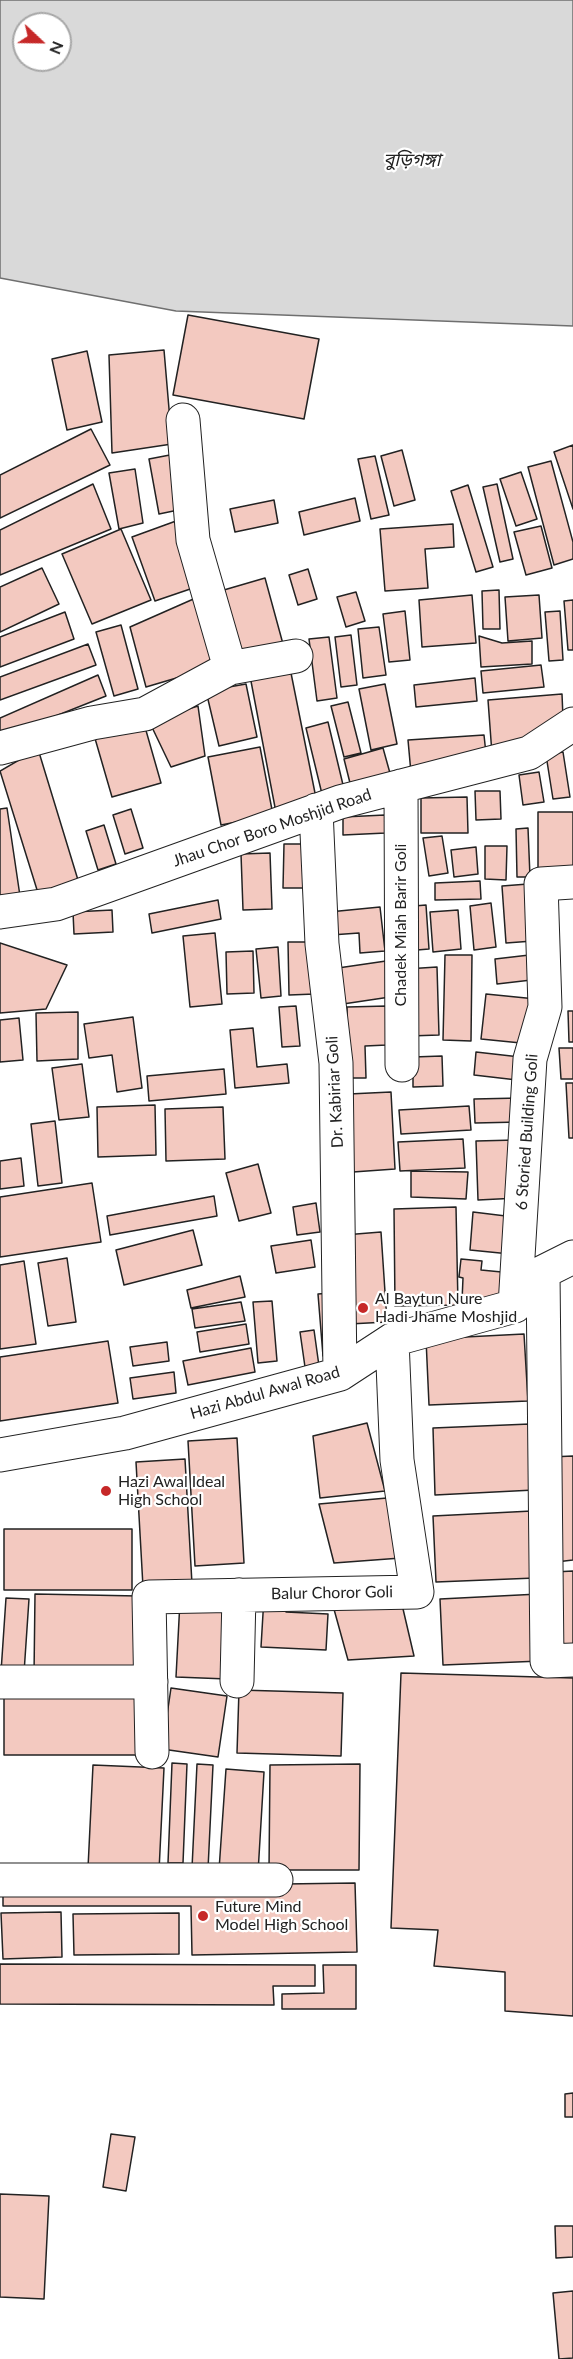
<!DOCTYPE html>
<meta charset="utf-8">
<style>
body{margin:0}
#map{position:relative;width:573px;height:2359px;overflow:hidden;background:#fff;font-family:Lato,sans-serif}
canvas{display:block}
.north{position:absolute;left:12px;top:12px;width:60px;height:60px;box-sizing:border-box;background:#fff;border:2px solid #a7a7a7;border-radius:50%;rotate:112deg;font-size:16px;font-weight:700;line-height:24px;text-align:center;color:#222}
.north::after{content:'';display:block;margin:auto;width:21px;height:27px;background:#c62828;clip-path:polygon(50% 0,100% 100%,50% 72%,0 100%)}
</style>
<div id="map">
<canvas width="573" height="2359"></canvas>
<div class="north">N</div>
</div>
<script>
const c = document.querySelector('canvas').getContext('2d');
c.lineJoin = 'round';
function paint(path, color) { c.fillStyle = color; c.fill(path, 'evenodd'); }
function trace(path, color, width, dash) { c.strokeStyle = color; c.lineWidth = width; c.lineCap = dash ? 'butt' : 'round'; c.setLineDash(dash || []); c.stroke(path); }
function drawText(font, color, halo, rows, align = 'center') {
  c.font = font + ' Lato,"Noto Sans Bengali",sans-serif'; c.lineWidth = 4.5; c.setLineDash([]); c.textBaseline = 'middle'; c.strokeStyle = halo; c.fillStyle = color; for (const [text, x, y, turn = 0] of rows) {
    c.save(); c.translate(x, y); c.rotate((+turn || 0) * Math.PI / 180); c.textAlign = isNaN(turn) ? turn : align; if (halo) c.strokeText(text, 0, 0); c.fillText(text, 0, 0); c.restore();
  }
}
const water = new Path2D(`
 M0,0H573V326L176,311L0,278ZM24,24H60V60H24Z`);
paint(water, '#d9d9d9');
trace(water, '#6f6f6f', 1.5);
const building = new Path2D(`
 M188,315L319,339L304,419L173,395Z
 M164,350L172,444L112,453L109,355Z
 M87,351L102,422L67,430L52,359Z
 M91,429L110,465L0,518V475Z
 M573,445V509L554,452Z
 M402,450L415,500L394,506L381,456Z
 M175,454L183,509L159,514L149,459Z
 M375,456L389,515L371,519L358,459Z
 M551,461L573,542V559L554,565L528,467Z
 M135,469L143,523L119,529L109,473Z
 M521,472L537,519L516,526L500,479Z
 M93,484L111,529L0,575V530Z
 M497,484L513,559L500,562L483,487Z
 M468,485L493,567L476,572L451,491Z
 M355,498L360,521L304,535L299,512Z
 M274,500L278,523L235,532L230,509Z
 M176,521L199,586L155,601L132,537Z
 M453,524L454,547L425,549L428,588L385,591L380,529Z
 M541,526L552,568L526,575L514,532Z
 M121,529L151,600L92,624L62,554Z
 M42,568L59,604L0,632V587Z
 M308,569L317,599L298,605L289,575Z
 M265,578L283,644L234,658L217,592Z
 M499,590L500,629H483L482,591Z
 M356,592L365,621L346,627L337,597Z
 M472,595L476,643L422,647L419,600Z
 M539,595L542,638L508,641L505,597Z
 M198,597L217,666L146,687L130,627Z
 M573,600V650H568L564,601Z
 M405,611L410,660L389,662L383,614Z
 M560,611L563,660L549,661L545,612Z
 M65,612L74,639L0,667V637Z
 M121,625L138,689L114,696L96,632Z
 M379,627L386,675L363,678L358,629Z
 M351,635L357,685L341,687L335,637Z
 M479,636L502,643L532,641V664L481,667Z
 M329,637L337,698L317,701L309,639Z
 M88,644L96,665L0,700V677Z
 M541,665L544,687L483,693L481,671Z
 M290,668L317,803L278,823L250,676Z
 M98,675L106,696L0,738V718Z
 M475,678L477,701L416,707L414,685Z
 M246,684L257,737L219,746L206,691Z
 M385,684L397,744L371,750L359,689Z
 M562,694L563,718L492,754L488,700Z
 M348,702L361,753L344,757L331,706Z
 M198,706L205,756L171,767L149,721Z
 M143,720L161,783L112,797L94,735Z
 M328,722L344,789L322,794L306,728Z
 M484,735L487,763L411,773L408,740Z
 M260,747L273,815L221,825L208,757Z
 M383,748L393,784L353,795L344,759Z
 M38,749L78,880L38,893L0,771Z
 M563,752L570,797L553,799L546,755Z
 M539,772L544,802L523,805L519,775Z
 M475,791H500L501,819L476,820Z
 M467,797L468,833H421V798Z
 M7,808L20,896L0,899V809Z
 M131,809L143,848L125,854L113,815Z
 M538,812H573V872H538Z
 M385,815L386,833L343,835V817Z
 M104,825L116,864L98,870L86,831Z
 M528,828L530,877H517L516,829Z
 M442,836L448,873L429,876L423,838Z
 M284,844H312V888H283Z
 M485,846H507L506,880L485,879Z
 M476,847L478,874L454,877L451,850Z
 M270,853L272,909L243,910L241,854Z
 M480,881L481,899L435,900V883Z
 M528,884L533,941L506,943L502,886Z
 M218,900L221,919L152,933L149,914Z
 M491,903L496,947L474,950L470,906Z
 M426,905L429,949L417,950L414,906Z
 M380,907L385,951L360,953L359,933L331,935L329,912Z
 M112,910L113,932L74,934L73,912Z
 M458,910L461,949L433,952L430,912Z
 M215,933L222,1004L190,1007L183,936Z
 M288,942H313L315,994L289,995Z
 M0,943L67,965L46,1009L0,1013Z
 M278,947L281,996L261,998L256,949Z
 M253,951L254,993L227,994L226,952Z
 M538,954L540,979L497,984L495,959Z
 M445,955H472L471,1041L443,1040Z
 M386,961L390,997L343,1004L338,968Z
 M437,967L439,1035L409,1036L406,969Z
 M486,994L536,999L531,1044L481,1039Z
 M296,1006L300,1046L282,1047L279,1007Z
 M387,1006V1045L365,1046L366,1078H348L347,1007Z
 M568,1011H573V1042H569Z
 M78,1012V1059L37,1061L36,1013Z
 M133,1017L142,1088L117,1092L112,1055L89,1058L84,1024Z
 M19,1018L23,1060L0,1062V1020Z
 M253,1028L257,1067L287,1064L289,1083L235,1088L230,1030Z
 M559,1048H573V1079H561Z
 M476,1052L520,1057L517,1080L474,1075Z
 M442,1056L443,1086L413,1087V1057Z
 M82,1064L89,1117L59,1120L52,1068Z
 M224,1069L226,1094L149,1101L147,1076Z
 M566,1083H573V1138H569Z
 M391,1092L395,1169L353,1172L349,1094Z
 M520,1098V1122L475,1123L474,1099Z
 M155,1105L156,1155L98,1157L97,1107Z
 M469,1106L471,1130L401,1134L399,1110Z
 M223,1107L225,1159L166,1161L165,1109Z
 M55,1121L62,1183L38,1186L31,1124Z
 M463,1139L465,1168L400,1171L398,1142Z
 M516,1140L518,1198L478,1200L476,1141Z
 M21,1158L24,1186L0,1189V1161Z
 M258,1164L271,1213L239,1221L226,1173Z
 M411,1171L468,1172L466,1199L411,1197Z
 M92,1183L101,1242L0,1257V1197Z
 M214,1196L217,1216L110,1235L107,1216Z
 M316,1203L320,1232L297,1235L293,1207Z
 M456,1207L458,1305L395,1306L394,1209Z
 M473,1212L514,1217L510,1254L470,1250Z
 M193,1230L202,1265L124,1285L116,1250Z
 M381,1232L387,1322L349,1324L344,1235Z
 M311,1240L315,1267L276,1273L271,1246Z
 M67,1258L76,1322L48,1326L38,1263Z
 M461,1259L482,1261L481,1270L512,1273L509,1305L462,1301L463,1278L459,1277Z
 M24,1261L36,1344L0,1349V1265Z
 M240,1276L245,1297L191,1308L187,1290Z
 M331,1293L336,1354L323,1356L318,1294Z
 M272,1301L277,1361L258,1363L253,1302Z
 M241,1302L245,1321L195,1328L192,1309Z
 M246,1324L249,1344L200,1352L197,1332Z
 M314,1330L319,1366L305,1367L300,1332Z
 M524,1334L528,1401L429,1405L426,1339Z
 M108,1341L118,1403L0,1421V1357Z
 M167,1342L169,1361L133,1366L130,1347Z
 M251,1348L255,1372L188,1385L183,1361Z
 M174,1372L176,1393L133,1399L130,1378Z
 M367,1423L385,1491L320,1498L313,1436Z
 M530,1424L534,1490L435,1495L433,1428Z
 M237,1438L244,1563L195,1566L188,1441Z
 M573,1456V1560L556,1562L550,1457Z
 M185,1459L192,1584L143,1587L136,1462Z
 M387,1498L401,1558L334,1563L319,1504Z
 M532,1511L535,1578L436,1582L433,1516Z
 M4,1529H132V1590H4Z
 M573,1571V1650L556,1651L554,1572Z
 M35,1594L138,1596L136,1677L34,1675Z
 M539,1594L541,1661L443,1665L440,1599Z
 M400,1596L414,1656L348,1660L332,1602Z
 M264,1597L287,1599L286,1612L328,1614L326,1650L261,1647Z
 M6,1598L29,1599L24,1673L1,1672Z
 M180,1601L230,1603L227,1679L176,1677Z
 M401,1673L573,1678V2016L505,2011V1972L434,1966L438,1930L391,1928Z
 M4,1688H142V1755H4Z
 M171,1688L227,1696L218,1757L162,1749Z
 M239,1690L343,1693L341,1756L237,1753Z
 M172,1763L187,1764L183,1863H168Z
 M197,1764L213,1765L208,1869L192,1868Z
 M360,1764L359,1870H269L270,1765Z
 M93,1765L164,1768L159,1871L88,1868Z
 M226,1769L264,1772L258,1873L219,1870Z
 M355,1883L357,1952L192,1955L191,1906H3V1888Z
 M61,1912L62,1957L3,1959L1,1913Z
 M179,1913V1954L74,1955L73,1914Z
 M0,1964L315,1965V1986H273L274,2005L0,2004Z
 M323,1965H356V2009H282V1994L324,1993Z
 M573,2093V2117H565V2094Z
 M111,2134L135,2137L126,2191L103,2187Z
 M0,2194L49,2196L44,2299L0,2297Z
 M555,2226H573V2257L556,2258Z
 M573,2291V2358L559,2359L553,2293Z`);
paint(building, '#f3c9c0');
trace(building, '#222', 1.5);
const street = new Path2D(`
 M230,668L296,656
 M0,748L92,723L145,714L230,668L193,540L183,420
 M401,786L402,1065
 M316,810L322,944L336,1063L340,1374
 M0,912L56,904L340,802L529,753L573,724
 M543,1272L547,1661L573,1660
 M515,1306L530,1059L545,1007L541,884L573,882
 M0,1455L125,1433L340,1374L392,1340L515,1306L543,1272L573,1257
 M237,1681L239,1595
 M0,1682H151
 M152,1752L149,1597L417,1592L397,1460L392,1340
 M0,1880H276`);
trace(street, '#222', 35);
trace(street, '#fff', 33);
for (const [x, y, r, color] of [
 [363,1308,6,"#c62828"],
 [106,1491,6,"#c62828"],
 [203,1916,6,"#c62828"]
]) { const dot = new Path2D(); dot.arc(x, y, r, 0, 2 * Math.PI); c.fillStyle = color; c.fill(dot); trace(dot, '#fff', 2); }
drawText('16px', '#222', '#fff', [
 ["Jhau Chor Boro Moshjid Road",272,828,-19],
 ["Chadek Miah Barir Goli",401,925,-90],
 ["Dr. Kabiriar Goli",335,1092,-93],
 ["6 Storied Building Goli",527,1132,-86],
 ["Hazi Abdul Awal Road",265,1393,-16],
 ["Balur Choror Goli",332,1593,-1]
]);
drawText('16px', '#222', '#fff', [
 ["Al Baytun Nure",375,1299],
 ["Hadi Jhame Moshjid",375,1317],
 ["Hazi Awal Ideal",118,1482],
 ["High School",118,1500],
 ["Future Mind",215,1907],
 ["Model High School",215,1925]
], 'left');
drawText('italic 18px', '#222', '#fff', [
 ["বুড়িগঙ্গা",412,160]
]);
</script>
